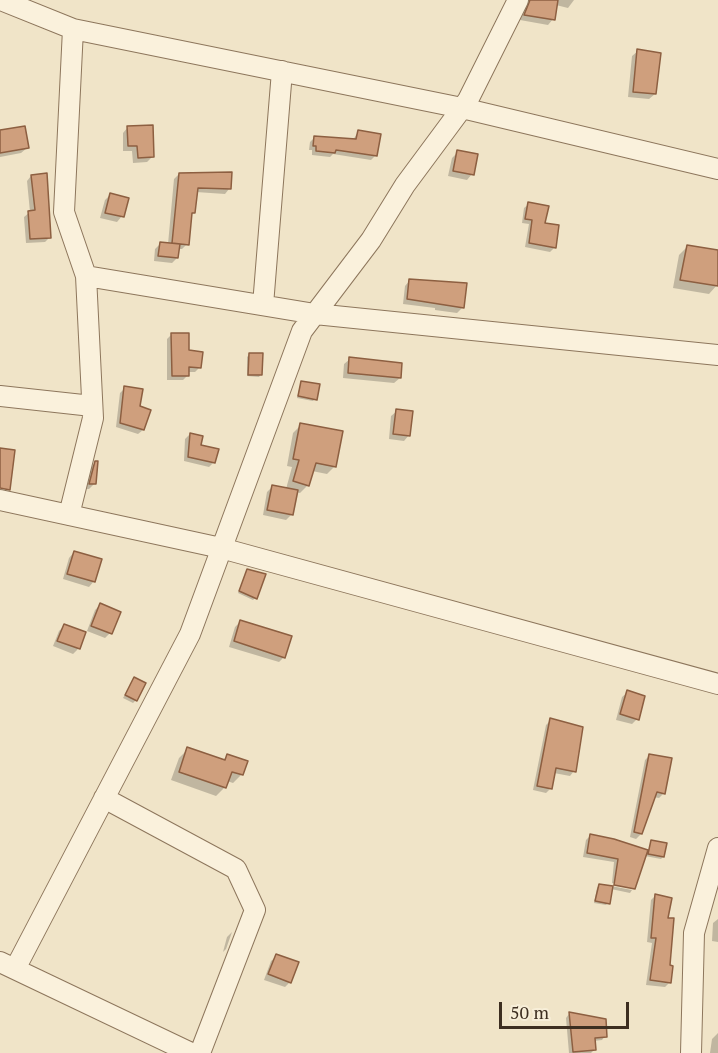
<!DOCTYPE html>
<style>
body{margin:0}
#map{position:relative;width:718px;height:1053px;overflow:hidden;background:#f0e4c8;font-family:"PT Serif",serif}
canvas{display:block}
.scale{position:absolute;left:499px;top:1002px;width:130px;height:27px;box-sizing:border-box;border:3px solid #3d2e20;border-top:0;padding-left:8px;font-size:18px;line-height:21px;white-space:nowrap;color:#3d2e20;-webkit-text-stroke:4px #f7eed8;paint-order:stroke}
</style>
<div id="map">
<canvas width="718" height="1053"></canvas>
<div class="scale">50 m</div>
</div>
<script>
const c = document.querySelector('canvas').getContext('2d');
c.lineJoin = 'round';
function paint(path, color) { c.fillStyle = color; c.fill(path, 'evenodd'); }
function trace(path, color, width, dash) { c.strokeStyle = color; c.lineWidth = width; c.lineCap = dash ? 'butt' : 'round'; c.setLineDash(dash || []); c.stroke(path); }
paint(new Path2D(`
 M549,0H574L568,8L556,5L553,19L548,25L520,20L525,9L530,3Z
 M638,51L655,94L649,99L628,97L632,56Z
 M128,127L152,157L147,162L133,163L132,151H123V133Z
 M0,132L27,148L21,153L0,157Z
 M358,132L379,136L375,156L371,160L333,154L330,157L312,155V150H309L310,142L315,137L353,140Z
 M458,152L472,174L467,180L448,176L452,158Z
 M179,174L229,189L225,194L196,192L194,212L190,216L187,244L182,249H178L177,258L172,263L154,261L155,249L160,244H168L174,179Z
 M31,176L50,237L45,242L26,243L24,217L30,212L27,181Z
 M110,195L122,216L117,222L100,218L105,200Z
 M529,204L544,225L555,247L550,252L525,247L529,224L522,223L524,208Z
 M687,247L718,251L717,285L709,294L673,288L679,255Z
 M410,280L463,307L457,313L435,310V308L403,304L405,286Z
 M172,334L200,367L195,372H188V375L183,380H167V339Z
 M249,355L261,374L259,377L247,376V357Z
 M350,359L400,378L394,383L343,378L344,364Z
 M302,382L315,399L313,401L297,398L300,385Z
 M125,388L139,407L143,430L138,434L116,427L120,393Z
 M397,411L409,435L404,441L389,439L391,416Z
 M301,425L335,466L327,474L312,471L308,485L300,493L296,492L292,514L286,520L263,515L267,492L273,486L286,489L292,467L287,466L293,433Z
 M190,434L214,462L209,467L184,461L185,439Z
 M95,463L94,484L89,489H85L90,468Z
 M74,552L94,581L89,587L63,579L69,558Z
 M248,571L255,598L253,600L238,593Z
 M100,605L110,633L105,638L87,631L95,610Z
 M241,621L284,657L279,662L229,647L235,627Z
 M64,626L84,633L78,649L73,654L53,646L59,631Z
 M134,679L136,700L133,703L123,698Z
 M628,692L637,719L632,724L616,720L622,697Z
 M551,720L574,771L570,776L554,773L551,788L546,793L533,790L546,725Z
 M188,749L222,761L227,756L242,774L233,783L227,781L225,787L216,796L171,780L179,758Z
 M650,755L664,793L659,798L653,797L641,834L636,839L630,837L645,760Z
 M590,836L614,841L648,851L652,841L663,857L661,859L645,856L634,889L612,883L614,862L583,857L586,840Z
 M599,885L611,886L632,890L630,893L611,889L608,903L606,905L594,903L597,888Z
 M655,896L666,919L670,982L665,987L646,985L652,943L647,942L651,900Z
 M718,919V942L712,941L713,923Z
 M232,932L226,949L223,952L227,937Z
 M277,956L290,982L285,987L264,980L271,961Z
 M569,1014L605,1036L602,1040L594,1041L595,1049L591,1053H569L566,1018Z
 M718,1033V1053H710L712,1039Z`), '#0003');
const building = new Path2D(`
 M530,0H558L555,20L524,15Z
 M637,49L661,53L656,94L633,92Z
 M153,125L154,157L138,158L137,146H128L127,126Z
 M25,126L29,148L0,153V130Z
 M358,130L381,134L377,156L336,150L335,153L316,151V146H313L314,136L356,139Z
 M457,150L478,154L474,175L453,171Z
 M232,172L231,189L198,188L195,213H192L189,245L172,243L179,173Z
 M47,173L51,238L30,239L28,211L35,210L31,175Z
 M110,193L129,198L124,217L105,213Z
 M528,202L549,206L545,223L559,225L556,248L529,243L532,220L525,219Z
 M160,242L180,244L178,258L158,256Z
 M687,245L718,250V286L680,280Z
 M409,279L467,283L464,308L407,299Z
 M171,333H189V350L203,352L201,368L189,367V376H172Z
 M249,353H263L262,375H248Z
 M349,357L402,363L401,378L348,373Z
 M301,381L320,384L317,400L298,396Z
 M124,386L143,389L140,406L151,410L144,430L120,423Z
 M396,409L413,411L410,436L393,434Z
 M300,423L343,431L336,467L316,463L309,486L293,481L299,460L293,459Z
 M190,433L203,436L201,445L219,449L215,463L188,457Z
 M0,448L15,450L10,490L0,488Z
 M95,461H98L96,484H89Z
 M272,485L298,490L293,515L267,510Z
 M74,551L102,559L95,582L67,574Z
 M247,569L266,574L257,599L239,591Z
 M100,603L121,612L112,634L91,626Z
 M240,620L292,636L285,658L234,641Z
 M64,624L86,632L80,649L57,641Z
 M134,677L146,683L137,701L125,695Z
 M627,690L645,696L639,720L620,714Z
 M550,718L583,727L576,772L556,768L552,789L537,786Z
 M187,747L225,760L227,754L248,761L243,775L232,772L226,788L179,772Z
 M649,754L672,758L665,794L657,792L642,834L634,832Z
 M590,834L614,839L648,850L635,889L614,885L618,859L587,853Z
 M651,840L667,843L664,857L648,854Z
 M599,884L613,886L610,904L595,901Z
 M655,894L672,898L668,918H674L670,965L673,966L671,983L650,980L656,938H651Z
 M276,954L299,962L291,983L268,974Z
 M569,1012L606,1019L607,1037L595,1038L596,1050L573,1052Z`);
paint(building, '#cf9f7d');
trace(building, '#8d5f41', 1.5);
const minor = new Path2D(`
 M1,0L73,29L462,108L718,169
 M73,29L64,212L86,276L315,314L718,355
 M263,305L282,71
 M0,396L92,406
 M0,500L221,548L718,684
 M69,515L93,418L86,276
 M104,798L236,869L255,910L200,1053
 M0,962L191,1053
 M15,969L190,634L302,331L371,240L405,185L468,100L518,0
 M691,1053L694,933L718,848`);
trace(minor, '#8d765c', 22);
trace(minor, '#faf1dc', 20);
</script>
